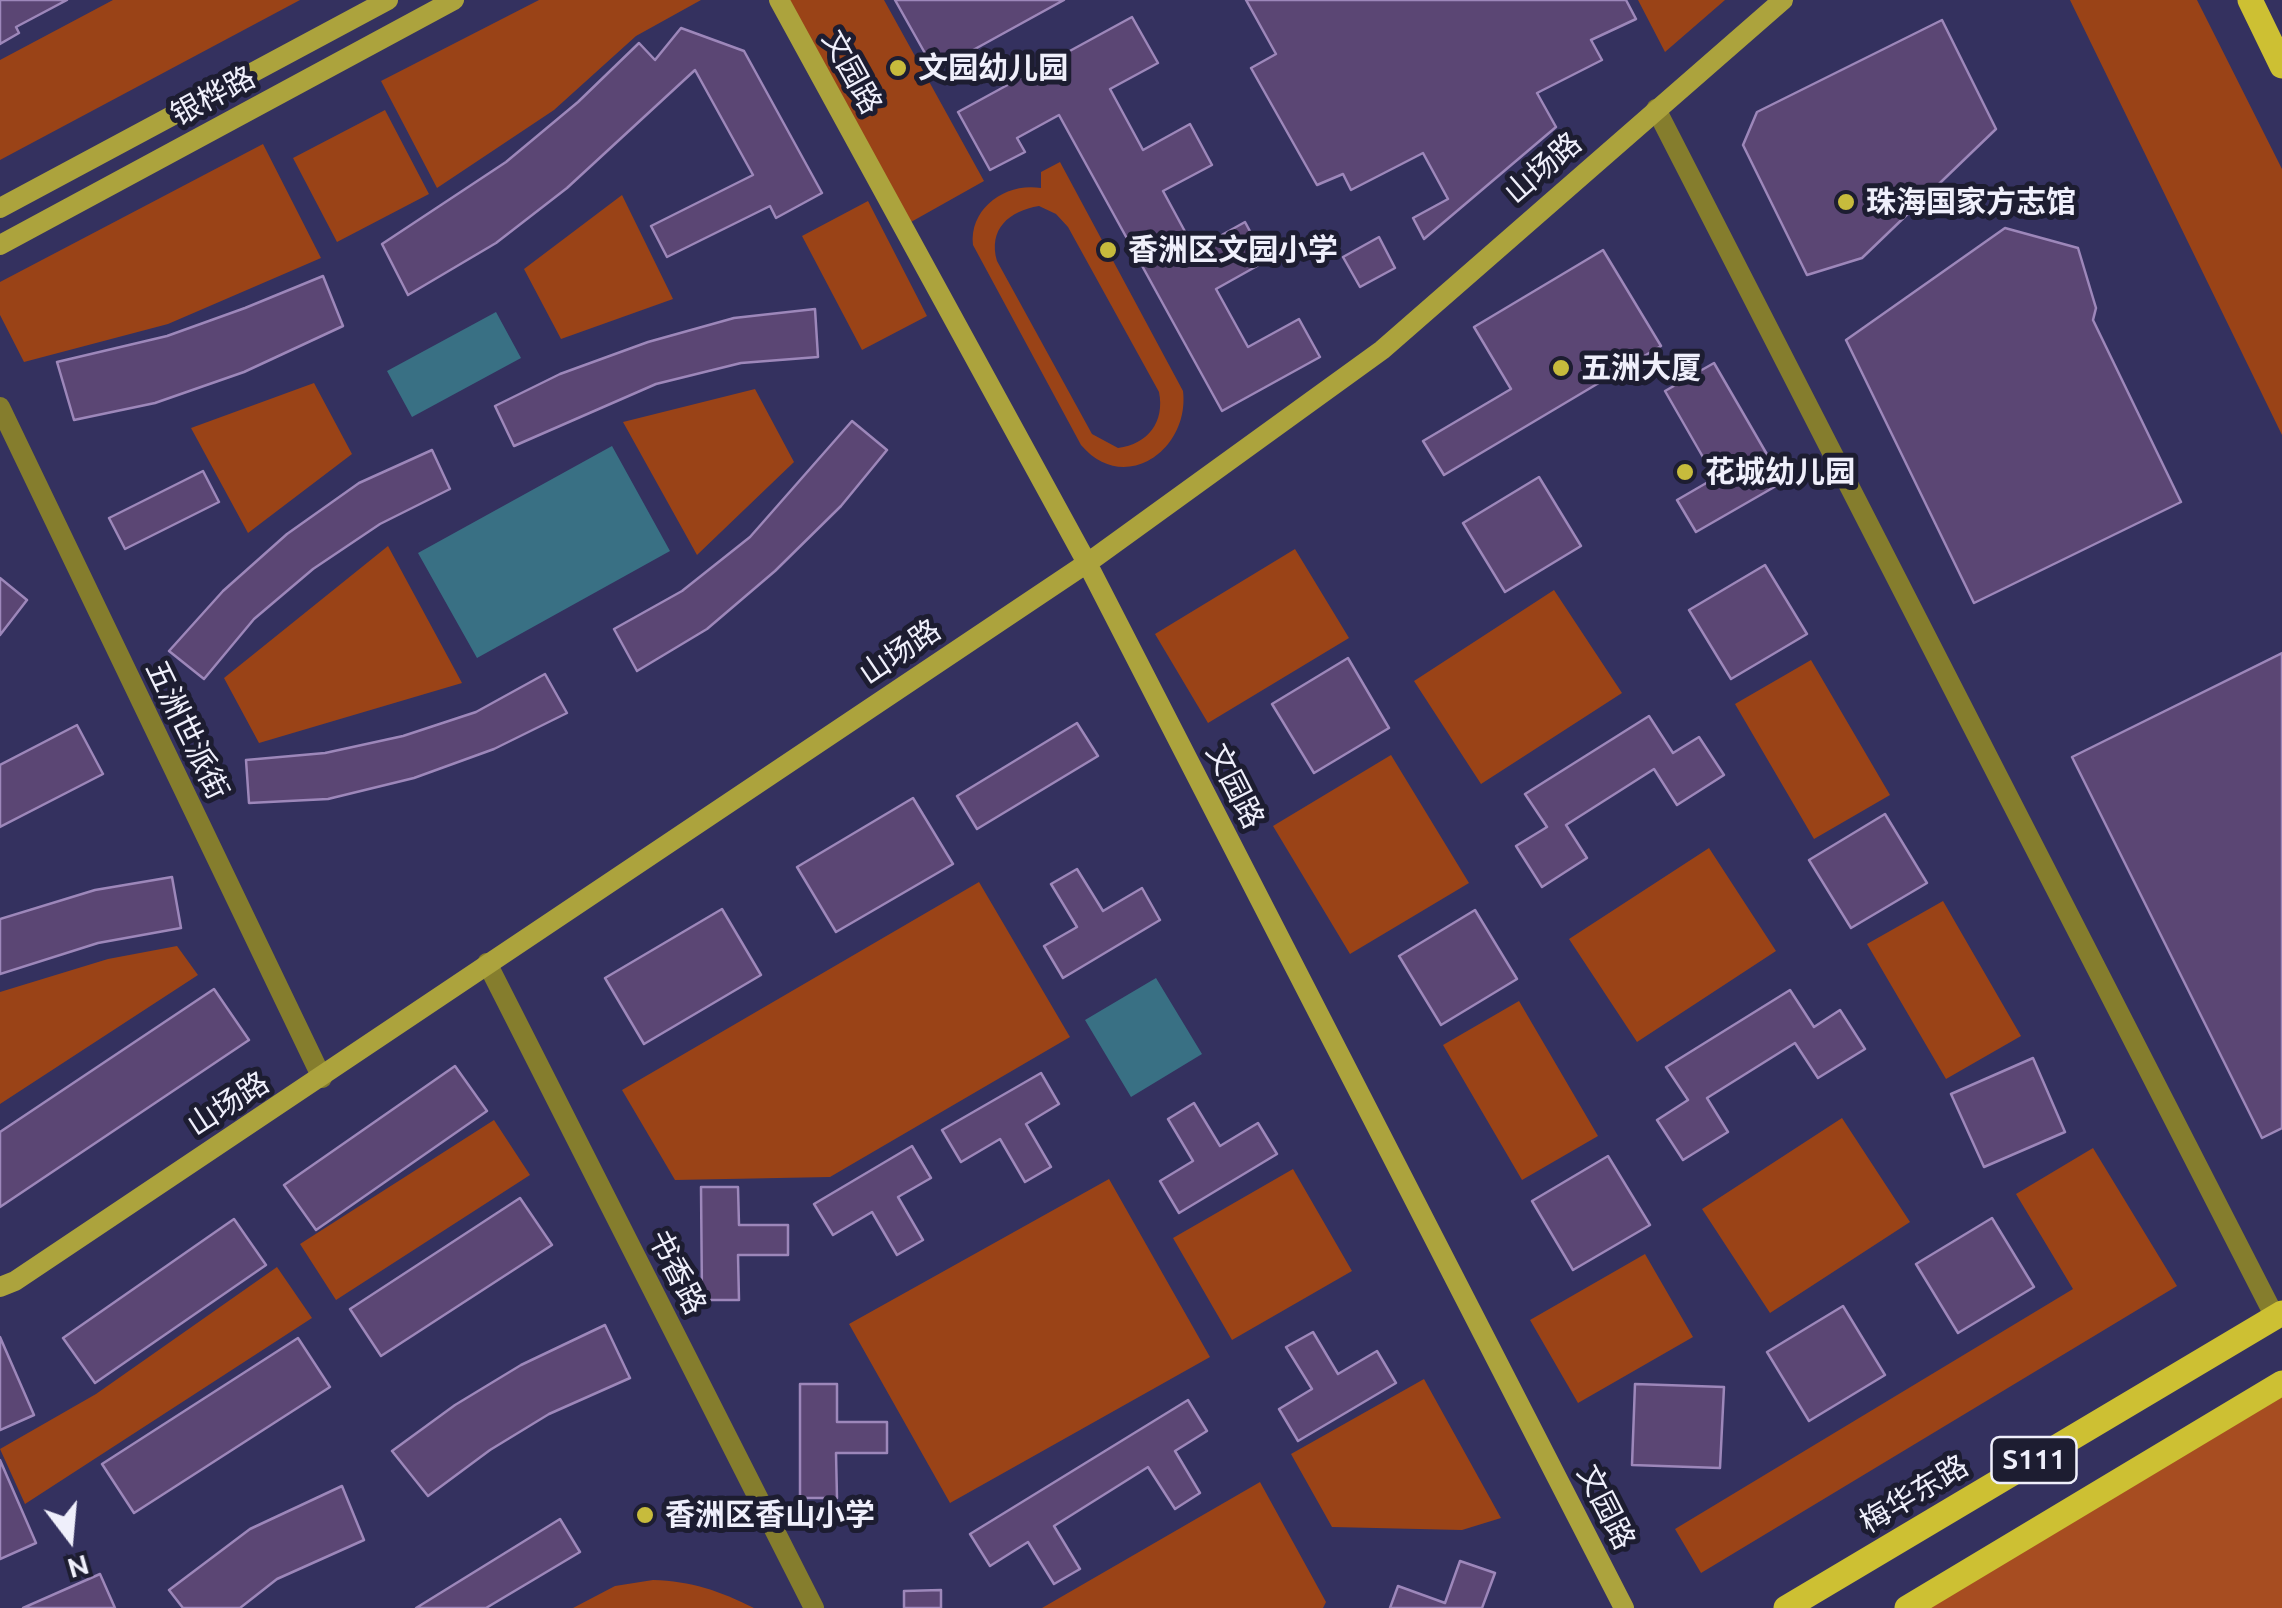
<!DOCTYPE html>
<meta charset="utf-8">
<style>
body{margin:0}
#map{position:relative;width:2282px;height:1608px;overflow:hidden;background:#34315f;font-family:Ubuntu,sans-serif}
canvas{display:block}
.north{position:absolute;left:20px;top:1488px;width:100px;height:100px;-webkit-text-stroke:8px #1d1d31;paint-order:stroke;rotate:164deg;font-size:28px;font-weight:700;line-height:40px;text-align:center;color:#efeffb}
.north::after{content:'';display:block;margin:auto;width:35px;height:45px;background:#efeffb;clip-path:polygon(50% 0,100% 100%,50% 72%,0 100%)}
</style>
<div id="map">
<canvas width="2282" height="1608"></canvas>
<div class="north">N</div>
</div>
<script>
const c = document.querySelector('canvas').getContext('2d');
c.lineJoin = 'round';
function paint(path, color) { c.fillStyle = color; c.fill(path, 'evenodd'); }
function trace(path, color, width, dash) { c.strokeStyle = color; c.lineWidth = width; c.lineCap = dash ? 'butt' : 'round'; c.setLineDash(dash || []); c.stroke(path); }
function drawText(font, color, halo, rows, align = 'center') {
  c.font = font + ' Ubuntu,"Noto Sans SC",sans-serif'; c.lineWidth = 10; c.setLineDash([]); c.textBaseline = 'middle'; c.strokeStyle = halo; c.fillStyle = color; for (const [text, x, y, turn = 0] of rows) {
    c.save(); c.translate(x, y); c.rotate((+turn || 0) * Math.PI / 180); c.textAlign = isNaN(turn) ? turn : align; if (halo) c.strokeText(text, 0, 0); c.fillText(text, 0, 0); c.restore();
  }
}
paint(new Path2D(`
 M113,0H300L0,160V60Z
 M539,0H701L636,36L554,110L437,188L381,81Z
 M789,0H884L984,181L911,222Z
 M1638,0H1725L1665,52Z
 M2070,0H2197L2282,169V435Z
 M385,110L429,194L337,242L293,158Z
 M263,144L321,258L168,324L24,362L0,315V282Z
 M1060,162L1183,391C1190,450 1124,496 1081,445L973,245C969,208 1006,182 1041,188V172ZM1039,206L1056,214L1068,227L1159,392C1165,422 1148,444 1118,448L1092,434L997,261C988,229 1009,211 1039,206Z
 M622,195L673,299L561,339L524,269Z
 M868,201L927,316L862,350L802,236Z
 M314,383L352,454L248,533L191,428Z
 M755,389L794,462L697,555L623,422Z
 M388,546L462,683L259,743L224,678Z
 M1295,549L1349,638L1208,723L1155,634Z
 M1554,590L1622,693L1481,784L1414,681Z
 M1811,660L1890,795L1814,839L1735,704Z
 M1391,755L1469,883L1350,954L1273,826Z
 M1709,848L1776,951L1637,1042L1569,939Z
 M979,882L1070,1037L830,1177L675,1180L622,1090Z
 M1943,901L2021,1036L1946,1079L1867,944Z
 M177,946L198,975L0,1104V992L108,959Z
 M1519,1001L1598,1136L1522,1180L1443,1045Z
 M1842,1118L1910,1222L1770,1313L1702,1209Z
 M494,1120L530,1175L336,1300L300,1244Z
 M2093,1148L2177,1286L1701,1573L1675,1529L2073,1289L2016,1194Z
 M1293,1169L1352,1271L1232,1340L1173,1238Z
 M1109,1179L1210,1357L950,1503L849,1324Z
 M1645,1254L1693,1337L1578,1403L1530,1320Z
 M277,1267L312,1318L25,1504L0,1449L96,1394Z
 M1424,1379L1501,1518L1462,1530L1332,1527L1291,1454Z
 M1260,1482L1326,1602L1323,1608H1042Z
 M653,1580C691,1581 720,1591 754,1608H573L615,1586Z`), '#9a4317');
paint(new Path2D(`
 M2282,1383V1608H1908Z`), '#a74d21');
paint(new Path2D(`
 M496,312L521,358L412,417L387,371Z
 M612,446L670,551L477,658L418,553Z
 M1156,978L1202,1054L1131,1097L1085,1020Z`), '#397084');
const building = new Path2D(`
 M0,0H67L16,27L19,33L0,44Z
 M895,0H1064L935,71Z
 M1246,0H1626L1636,19L1591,40L1602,60L1537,93L1556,127L1424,239L1413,218L1448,199L1423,153L1351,190L1343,174L1317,185L1251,68L1276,54Z
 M1132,17L1158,63L1110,89L1143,150L1190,124L1212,165L1163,191L1195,250L1245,222L1266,261L1216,289L1248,347L1299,319L1320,357L1222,411L1059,115L1017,138L1025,152L990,170L958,112Z
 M1942,20L1996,129L1862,258L1807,275L1743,145L1757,112Z
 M681,28L744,51L822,193L776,218L770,206L667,257L651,226L753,175L695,70L567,188L496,243L408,295L382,244L506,162L578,102L639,43L655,60Z
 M2005,228L2078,248L2096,308L2093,320L2181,502L1974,603L1846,340Z
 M1379,237L1395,268L1360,287L1343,257Z
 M1603,250L1661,346L1444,475L1423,441L1511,389L1474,327Z
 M323,276L343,326L244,372L155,403L74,420L57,362L167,336L245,308Z
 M815,309L818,357L741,363L656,384L514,446L495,406L560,374L648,342L734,318Z
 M1714,363L1783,482L1696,532L1677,500L1715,478L1665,391Z
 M852,421L887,450L841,506L775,571L707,629L637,671L614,629L682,591L750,537Z
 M432,450L450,489L380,524L313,569L254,619L204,679L169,651L223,591L287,534L359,483Z
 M203,471L219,502L125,549L109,518Z
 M1539,477L1581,546L1505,592L1463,523Z
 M1765,565L1807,634L1731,679L1689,610Z
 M0,578L27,600L0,635Z
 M2282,653V1128L2262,1138L2072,757Z
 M1348,658L1389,728L1314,773L1272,704Z
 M545,674L567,713L494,749L414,778L328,799L249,803L246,760L325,753L403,736L476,712Z
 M1649,716L1673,753L1699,737L1724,775L1677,805L1654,769L1566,825L1587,858L1542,887L1516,846L1547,827L1525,794Z
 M1077,723L1098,756L977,829L957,796Z
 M77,725L103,774L0,827V765Z
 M913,798L953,864L836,932L797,867Z
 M1885,814L1927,883L1851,928L1809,860Z
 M1077,869L1103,911L1142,888L1160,920L1063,978L1044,946L1077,927L1051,884Z
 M172,877L181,928L98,943L0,974V919L95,890Z
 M722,909L761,975L644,1044L605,978Z
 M1475,910L1517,979L1441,1025L1399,956Z
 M214,989L249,1040L0,1207V1132Z
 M1790,990L1814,1027L1840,1010L1865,1049L1818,1078L1795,1043L1707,1098L1728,1132L1683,1160L1657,1120L1688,1100L1666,1067Z
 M2033,1058L2065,1132L1984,1167L1951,1094Z
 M455,1066L487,1111L316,1230L284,1185Z
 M1041,1073L1059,1104L1026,1124L1051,1167L1025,1182L1000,1139L961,1162L942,1130Z
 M1194,1103L1220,1146L1258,1123L1277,1154L1179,1213L1160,1181L1193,1161L1168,1119Z
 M912,1146L931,1178L898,1197L923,1240L897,1255L872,1212L833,1235L814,1204Z
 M1608,1156L1650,1225L1573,1270L1532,1201Z
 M701,1187H738L739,1225H788V1255H738L739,1300H702Z
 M520,1198L552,1245L381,1356L350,1309Z
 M1992,1218L2034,1287L1958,1333L1916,1264Z
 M234,1219L266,1265L95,1383L63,1338Z
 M1843,1306L1885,1375L1809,1421L1767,1352Z
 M605,1325L630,1378L549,1414L490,1450L428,1496L392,1451L455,1405L521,1365Z
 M1313,1332L1338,1374L1377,1351L1396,1383L1298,1441L1279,1409L1312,1389L1286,1347Z
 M0,1337L34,1415L0,1430Z
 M298,1338L330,1387L134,1513L102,1464Z
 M800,1384H837V1422H887V1453H836L837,1498H800Z
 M1635,1384L1724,1387L1720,1468L1632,1465Z
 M1188,1400L1207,1431L1175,1451L1200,1493L1175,1509L1148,1467L1054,1526L1080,1569L1054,1584L1028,1542L990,1566L970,1534Z
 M0,1460L36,1543L0,1559Z
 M342,1486L364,1540L277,1579L240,1608H183L169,1590L250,1529Z
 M560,1519L580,1552L486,1608H416Z
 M1460,1561L1495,1573L1482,1608H1390L1398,1586L1445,1603Z
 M100,1574L115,1608H23Z
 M941,1590V1608H904V1591Z`);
paint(building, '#5b4674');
trace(building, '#9d87ba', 2.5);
trace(new Path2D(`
 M1656,109L2275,1317
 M0,407L322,1078
 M487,963L814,1608`), '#857d2d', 20);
trace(new Path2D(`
 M779,0L1087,563L1624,1608
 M0,208L388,0
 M0,245L454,0
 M0,1287L15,1281L1093,559L1382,350L1783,0`), '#aca33d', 20);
trace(new Path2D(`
 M2250,0L2282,66
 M1786,1608L2282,1313
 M1907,1608L2282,1383`), '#cdc033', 25);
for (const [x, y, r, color] of [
 [898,68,10,"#c7bb3c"],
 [1846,202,10,"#c7bb3c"],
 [1108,250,10,"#c7bb3c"],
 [1561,368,10,"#c7bb3c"],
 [1685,472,10,"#c7bb3c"],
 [645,1515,10,"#c7bb3c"]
]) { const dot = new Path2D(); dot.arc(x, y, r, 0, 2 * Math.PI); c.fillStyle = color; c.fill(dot); trace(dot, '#1d1d31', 4); }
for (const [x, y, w] of [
 [2034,1460,85]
]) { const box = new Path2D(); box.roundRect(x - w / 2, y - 23, w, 46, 8); c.fillStyle = '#1d1d31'; c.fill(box); trace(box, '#efeffb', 2.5); }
drawText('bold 28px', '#efeffb', null, [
 ["S111",2034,1460]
]);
drawText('bold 30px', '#efeffb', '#1d1d31', [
 ["文园幼儿园",918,68],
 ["珠海国家方志馆",1866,202],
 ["香洲区文园小学",1128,250],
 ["五洲大厦",1581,368],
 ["花城幼儿园",1705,472],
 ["香洲区香山小学",665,1515]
], 'left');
drawText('30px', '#efeffb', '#1d1d31', [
 ["文园路",852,72,61],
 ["银桦路",213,96,-28],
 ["山场路",1543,168,-41],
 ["山场路",900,652,-34],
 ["五洲世派街",187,730,64],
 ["文园路",1235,786,63],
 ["山场路",228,1104,-33],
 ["书香路",677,1272,63],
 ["梅华东路",1914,1494,-31],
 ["文园路",1606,1507,63]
]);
</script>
